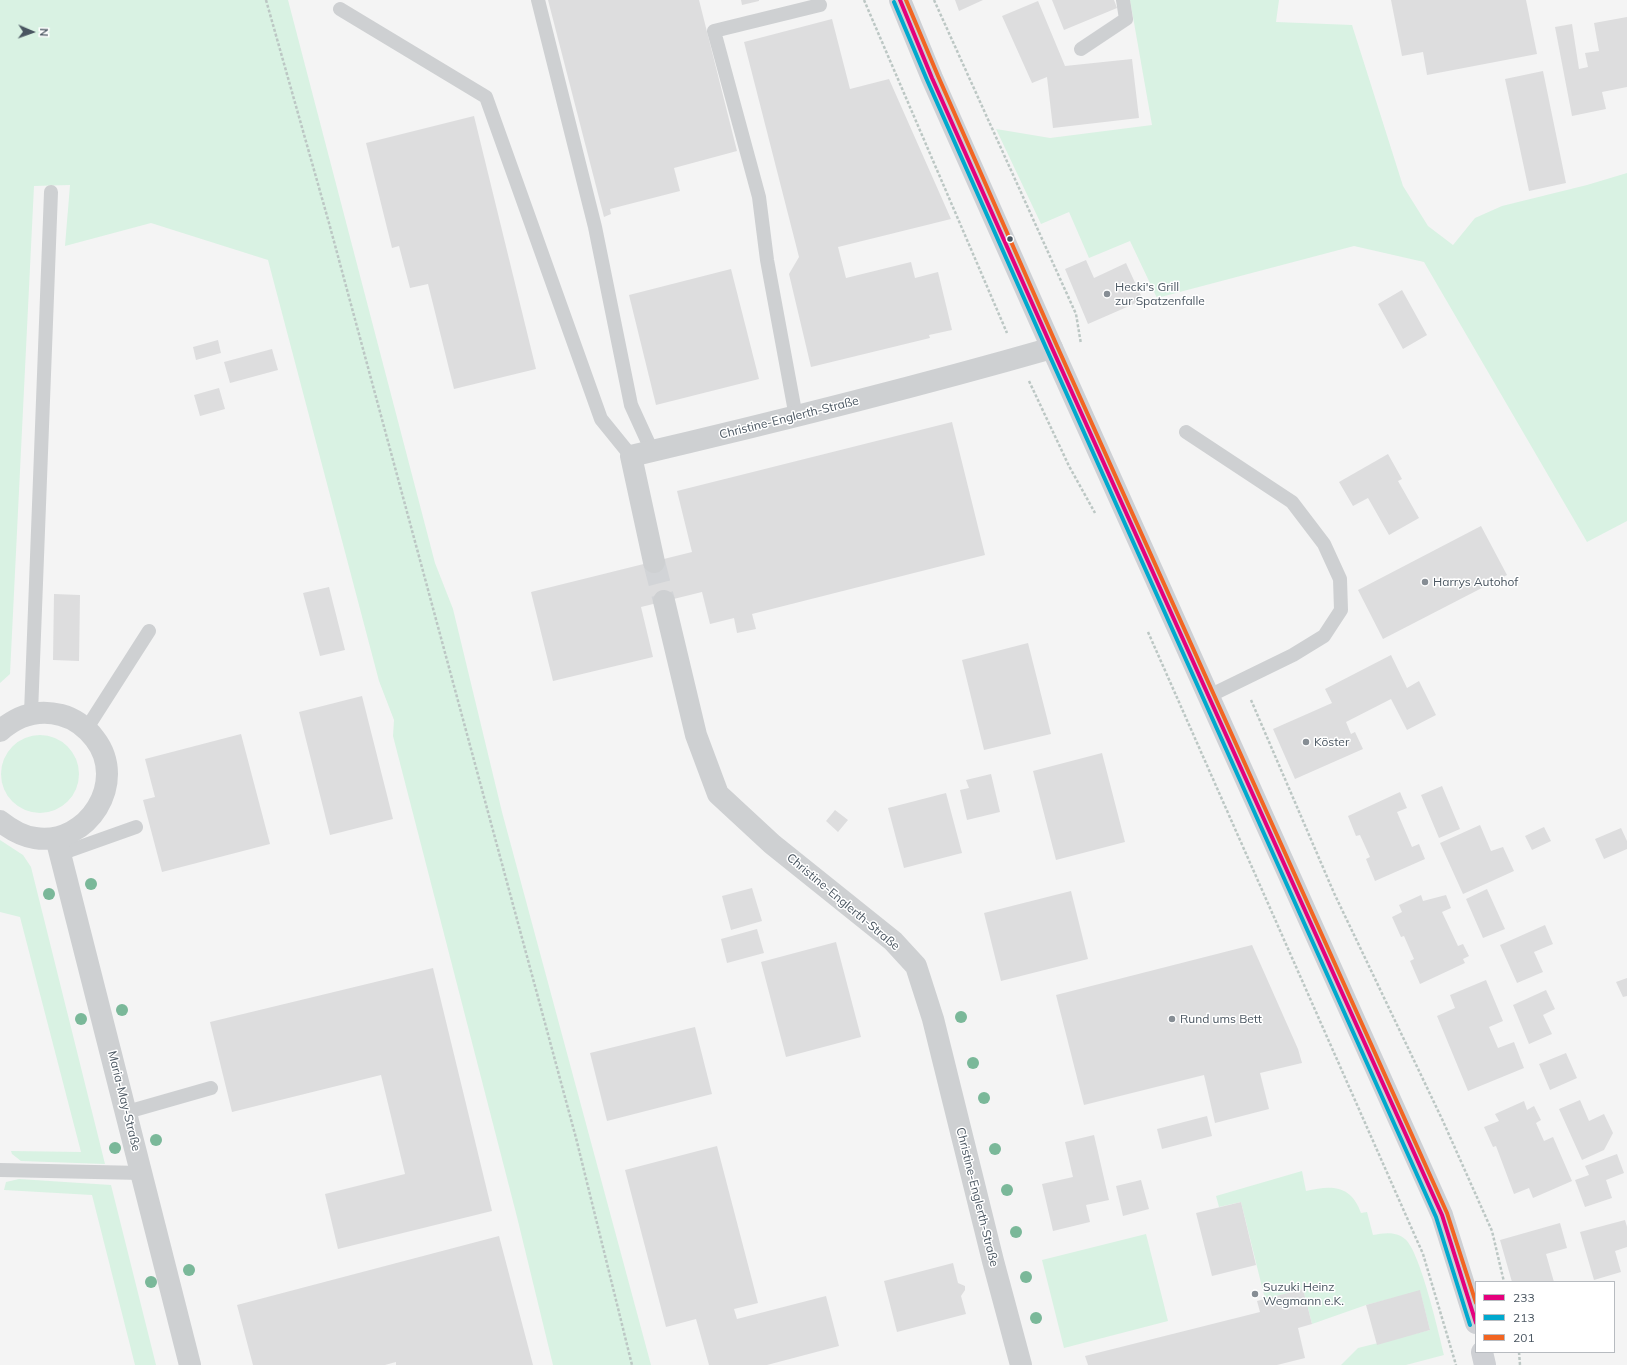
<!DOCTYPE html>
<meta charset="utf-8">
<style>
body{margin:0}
#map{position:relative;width:1627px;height:1365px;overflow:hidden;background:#f4f4f4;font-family:Mulish,sans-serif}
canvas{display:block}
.legend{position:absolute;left:1475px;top:1281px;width:140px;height:72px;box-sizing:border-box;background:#fff;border:1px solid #b7bbc0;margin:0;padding:5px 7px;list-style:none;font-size:12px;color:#4a5661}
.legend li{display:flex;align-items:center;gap:8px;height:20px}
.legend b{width:20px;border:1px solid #b7bbc0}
.north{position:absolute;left:12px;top:12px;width:40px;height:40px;-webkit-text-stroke:3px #fff;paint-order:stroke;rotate:92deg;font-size:11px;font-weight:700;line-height:16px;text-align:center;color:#4a5661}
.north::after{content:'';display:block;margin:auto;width:14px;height:18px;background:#4a5661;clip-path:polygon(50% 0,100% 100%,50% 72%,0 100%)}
</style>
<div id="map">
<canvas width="1627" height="1365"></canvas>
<ul class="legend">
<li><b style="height:5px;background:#e5007d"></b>233</li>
<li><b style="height:5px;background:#00a9ce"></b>213</li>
<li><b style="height:5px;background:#f26522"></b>201</li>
</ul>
<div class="north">N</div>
</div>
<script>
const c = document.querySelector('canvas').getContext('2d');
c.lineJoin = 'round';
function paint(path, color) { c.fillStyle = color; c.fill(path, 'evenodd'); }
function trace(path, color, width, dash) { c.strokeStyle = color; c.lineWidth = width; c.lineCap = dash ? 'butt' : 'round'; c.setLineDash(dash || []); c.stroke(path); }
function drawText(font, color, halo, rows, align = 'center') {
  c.font = font + ' Mulish,sans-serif'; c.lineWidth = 3; c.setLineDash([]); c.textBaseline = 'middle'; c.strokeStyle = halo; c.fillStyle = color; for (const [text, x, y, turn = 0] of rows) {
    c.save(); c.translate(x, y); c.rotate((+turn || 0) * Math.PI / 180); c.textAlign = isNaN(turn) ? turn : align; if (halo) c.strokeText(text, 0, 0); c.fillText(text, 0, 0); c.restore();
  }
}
paint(new Path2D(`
 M0,0H288L435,563L453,609L502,812L651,1365H553L517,1217L393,736L394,720L379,681L268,260L151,223L65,246L70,185L34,186L10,674L0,683Z
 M1130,0H1279L1276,22L1352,25L1403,186L1428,226L1453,245L1475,218L1502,206L1587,185L1627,173V521L1587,542L1424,262L1354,246L1157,298L1130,241L1089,258L1069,212L1041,224L996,129L1050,138L1152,125Z
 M1 774a39 39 0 1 1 78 0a39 39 0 1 1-78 0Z
 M0,840L23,855L31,867L105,1164L21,1161L12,1154L11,1151L81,1152L20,917L0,912Z
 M1302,1171L1306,1191C1332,1185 1351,1185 1361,1213L1367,1212L1373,1235C1383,1233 1396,1231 1405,1239C1420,1251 1439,1334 1444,1355L1406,1365H1341L1358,1348L1430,1330L1420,1291L1366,1305L1312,1324L1303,1289L1265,1299L1241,1202L1219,1207L1216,1196Z
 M19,1179L111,1185L156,1365H135L92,1195L4,1190L6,1182Z
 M1146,1234L1168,1321L1064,1348L1042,1260Z`), '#d9f2e3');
paint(new Path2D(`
 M548,0H699L737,151L674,168L680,191L610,209L611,214L604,217Z
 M741,0H759V1L742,5Z
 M955,0H983L959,11Z
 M1052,0H1114L1117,8L1064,30Z
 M1391,0H1526L1537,54L1427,75L1423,52L1402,56Z
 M1038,1L1065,66L1132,59L1139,118L1053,128L1047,77L1032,83L1002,16Z
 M1627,17V87L1602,92L1606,109L1572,116L1555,27L1572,24L1579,69L1588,67L1585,53L1599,51L1594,23Z
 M832,19L850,89L889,79L951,219L838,247L846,278L911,262L915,278L938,272L952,330L929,335L930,338L811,367L789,274L799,257L744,42Z
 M1543,71L1566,183L1529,191L1505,79Z
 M474,116L536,369L454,389L428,284L410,288L399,246L392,248L366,143Z
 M1086,260L1094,278L1126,263L1143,300L1088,324L1065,269Z
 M731,269L759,379L656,405L629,295Z
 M1402,290L1427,335L1403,349L1378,304Z
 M218,340L221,353L196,360L193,347Z
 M272,349L278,370L230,383L224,362Z
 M219,388L225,409L200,416L194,395Z
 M952,422L985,555L752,614L756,629L737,633L734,618L710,624L702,592L641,607L653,657L553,681L531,592L692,552L677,491Z
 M1388,454L1402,479L1398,481L1419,518L1389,535L1368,498L1353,506L1339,482Z
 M1481,526L1507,575L1383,639L1358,590Z
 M329,587L345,650L320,656L303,593Z
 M54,594L80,595L79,661L53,660Z
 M1028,643L1051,734L984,750L962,660Z
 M1391,655L1407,688L1419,681L1436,715L1407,730L1391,699L1346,722L1351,734L1355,732L1363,749L1295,779L1273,729L1332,703L1325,689Z
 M362,696L393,819L330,835L299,712Z
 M241,734L270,844L162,872L143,800L155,797L145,759Z
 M1102,753L1125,842L1056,860L1033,771Z
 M991,774L1000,812L967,820L960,790L969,788L966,780Z
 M1442,786L1460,829L1439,838L1421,795Z
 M1400,792L1407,808L1397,812L1412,847L1419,844L1425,859L1375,881L1366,859L1370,857L1360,835L1356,836L1348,816Z
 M946,793L962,853L904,868L888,808Z
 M835,810L848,820L838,832L826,821Z
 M1480,825L1491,851L1503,847L1514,871L1463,894L1440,843Z
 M1544,827L1551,841L1532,850L1525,836Z
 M1621,828L1627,841V849L1604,859L1595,839Z
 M752,888L762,921L731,930L722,896Z
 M1487,889L1505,929L1483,938L1466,899Z
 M1071,891L1088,959L1001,981L984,913Z
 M1421,895L1423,901L1446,895L1451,908L1442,912L1458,946L1463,944L1469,956L1463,959L1465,963L1420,984L1410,961L1414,959L1404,936L1401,937L1392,917L1402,912L1399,905Z
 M1545,925L1553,944L1534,952L1543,972L1517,983L1500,945Z
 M757,929L764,953L727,963L721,939Z
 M836,942L861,1037L786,1057L761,962Z
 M1252,945L1298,1049L1302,1063L1260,1073L1269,1109L1215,1123L1204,1075L1084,1105L1056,995Z
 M433,968L492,1211L338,1249L325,1194L405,1174L381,1075L232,1112L210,1022Z
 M1627,978V996L1623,997L1616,982Z
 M1486,980L1503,1021L1489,1027L1498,1048L1514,1042L1524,1068L1468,1091L1437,1016L1455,1008L1450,995Z
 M1546,990L1555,1009L1543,1015L1552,1034L1529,1044L1513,1005Z
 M695,1027L712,1094L607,1121L590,1053Z
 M1566,1053L1577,1078L1550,1090L1539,1064Z
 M1580,1100L1589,1121L1604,1114L1613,1133L1604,1150L1582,1160L1559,1109Z
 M1524,1101L1527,1110L1534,1106L1541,1120L1536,1123L1544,1141L1553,1137L1572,1181L1533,1198L1529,1188L1514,1194L1496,1146L1493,1147L1484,1127L1499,1121L1495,1114Z
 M1207,1116L1212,1136L1162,1149L1157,1129Z
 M1094,1135L1109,1200L1086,1205L1090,1222L1053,1231L1042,1184L1073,1177L1065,1142Z
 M717,1146L758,1303L734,1309L737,1319L826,1296L839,1346L767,1365H709L696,1319L666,1327L625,1170Z
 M1617,1154L1624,1173L1606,1180L1612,1198L1585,1207L1575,1180L1589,1175L1585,1166Z
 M1141,1180L1149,1209L1123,1216L1116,1186Z
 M1241,1202L1256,1265L1212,1276L1196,1213Z
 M1625,1220L1627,1227V1247L1615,1251L1621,1272L1594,1280L1580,1232Z
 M1560,1223L1567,1248L1546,1254L1554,1282H1512L1500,1240Z
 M499,1236L533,1365H396V1362L385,1365H253L237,1305Z
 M953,1263L958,1283L965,1286V1290L961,1296L966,1314L897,1332L884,1281Z
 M1303,1289L1312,1324L1298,1328L1305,1358L1277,1365H1088L1085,1356L1260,1312L1257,1301Z
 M1420,1290L1430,1330L1377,1345L1366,1305Z`), '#ddddde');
trace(new Path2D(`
 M654,562L664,601`), '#d2d4d7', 22, [22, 11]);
trace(new Path2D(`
 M266,0L329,223L576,1138L632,1365
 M864,0L1007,333
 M934,0L1076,314L1081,344
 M1029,381L1069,466L1095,513
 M1148,632L1423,1254L1456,1365
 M1251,700L1334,893L1442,1119L1492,1231L1504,1282
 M1519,1352L1520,1365`), '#bcc7c4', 2.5, [3, 2]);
trace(new Path2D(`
 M538,0L595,227L631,405L652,451
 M340,9L486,97L601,419L631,456
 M1081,49L1126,19L1123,0
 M796,417L767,260L759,197L714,31L820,5
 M1186,432L1292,502L1324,544L1340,579L1341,610L1324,636L1293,655L1209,696
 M31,713L51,192
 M87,728L149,631
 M60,854L136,827
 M127,1112L211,1088
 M0,1170L142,1173`), '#ced0d2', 14);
trace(new Path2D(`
 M654,562L631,456C772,423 912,388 1052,348
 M664,601L696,735L718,794L772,844L893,941L916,966L933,1019L993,1261L1021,1365
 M0,731C18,715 38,709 61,715C76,719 86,727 95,739C128,782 88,846 35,838C21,836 10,829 0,821
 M56,838L190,1365`), '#ced0d2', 22);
trace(new Path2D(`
 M900,0L932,78L1052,348L1442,1215L1476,1323
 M1482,1352L1485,1365`), '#ced0d4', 22);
trace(new Path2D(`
 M900,0L932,78L1052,348L1442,1215L1476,1323`), '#e5007d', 4);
trace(new Path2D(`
 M894,2L927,80L1047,350L1436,1217L1470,1325`), '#00a9ce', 4);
trace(new Path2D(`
 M906,0L938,76L1057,346L1447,1213L1476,1303`), '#f26522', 4);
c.fillStyle = '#7ab899';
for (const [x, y] of [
 [91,884],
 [49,894],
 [122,1010],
 [961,1017],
 [81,1019],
 [973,1063],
 [984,1098],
 [156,1140],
 [115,1148],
 [995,1149],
 [1007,1190],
 [1016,1232],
 [189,1270],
 [1026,1277],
 [151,1282],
 [1036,1318]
]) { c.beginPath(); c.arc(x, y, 6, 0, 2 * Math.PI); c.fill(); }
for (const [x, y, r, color] of [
 [1010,239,3.5,"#4a5661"],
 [1107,294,4,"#868d94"],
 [1425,582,4,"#868d94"],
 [1306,742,4,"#868d94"],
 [1172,1019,4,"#868d94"],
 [1255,1294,4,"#868d94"]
]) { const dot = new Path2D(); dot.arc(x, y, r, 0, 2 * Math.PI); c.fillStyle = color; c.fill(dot); trace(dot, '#fff', 1.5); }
drawText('12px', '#4a5661', '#fff', [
 ["Hecki's Grill",1115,287],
 ["zur Spatzenfalle",1115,301],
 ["Harrys Autohof",1433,582],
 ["Köster",1314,742],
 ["Rund ums Bett",1180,1019],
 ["Suzuki Heinz",1263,1287],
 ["Wegmann e.K.",1263,1301]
], 'left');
drawText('12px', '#4a5661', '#fff', [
 ["Christine-Englerth-Straße",789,418,-14],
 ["Christine-Englerth-Straße",843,902,40],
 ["Maria-May-Straße",124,1101,76],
 ["Christine-Englerth-Straße",977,1197,76]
]);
</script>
